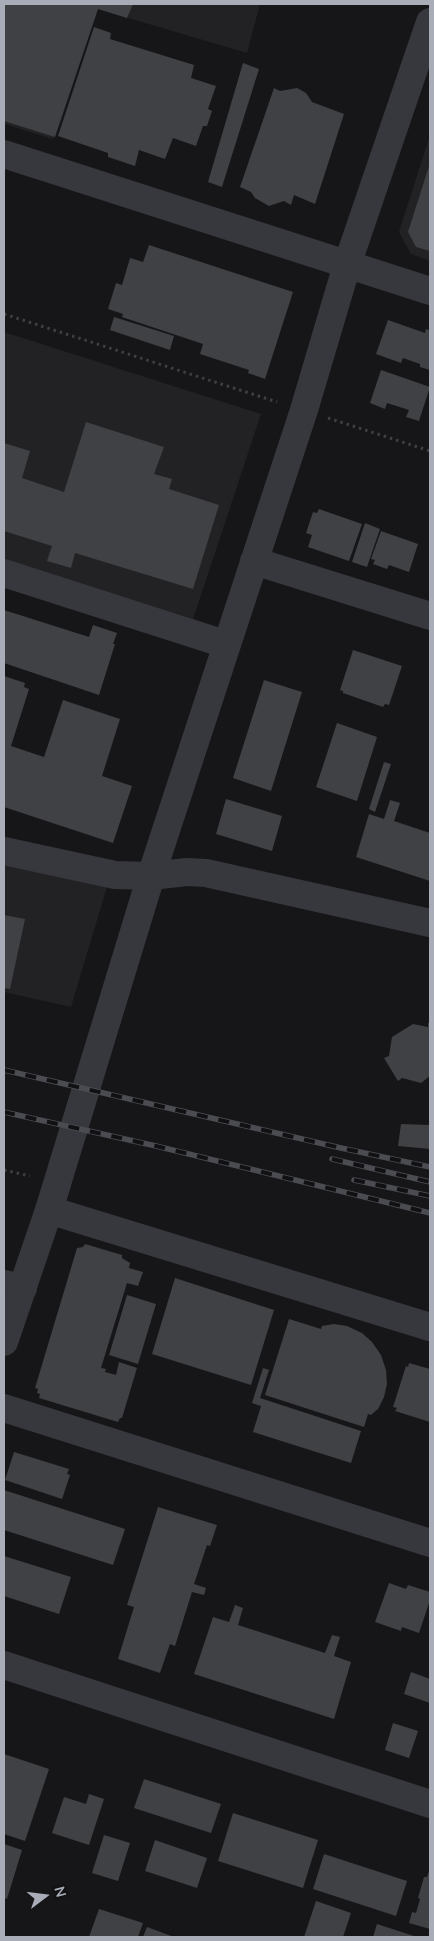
<!DOCTYPE html>
<style>
body{margin:0}
#map{position:relative;width:434px;height:1941px;overflow:hidden;background:#161618;font-family:"Nunito Sans",sans-serif}
canvas{display:block}
.frame{position:absolute;inset:0;border:5px solid #a8adb8;pointer-events:none}
.north{position:absolute;left:20px;top:1871px;width:50px;height:50px;-webkit-text-stroke:4px #111113;paint-order:stroke;rotate:75deg;font-size:14px;font-weight:700;line-height:20px;text-align:center;color:#a8adb8}
.north::after{content:'';display:block;margin:auto;width:18px;height:22px;background:#a8adb8;clip-path:polygon(50% 0,100% 100%,50% 72%,0 100%)}
</style>
<div id="map">
<canvas width="434" height="1941"></canvas>
<div class="frame"></div>
<div class="north">N</div>
</div>
<script>
const c = document.querySelector('canvas').getContext('2d');
c.lineJoin = 'round';
function paint(path, color) { c.fillStyle = color; c.fill(path, 'evenodd'); }
function trace(path, color, width, dash) { c.strokeStyle = color; c.lineWidth = width; c.lineCap = dash ? 'butt' : 'round'; c.setLineDash(dash || []); c.stroke(path); }
paint(new Path2D(`
 M4,4H260L247,53L98,9L53,139L4,124Z
 M430,135V261L411,254L399,232Z
 M4,332L261,414L193,619L4,559Z
 M4,862L107,887L71,1007L4,992Z`), '#222225');
paint(new Path2D(`
 M4,4H133L127,18L98,9L55,137L4,121Z
 M94,27L111,33L110,39L194,65L191,78L216,86L208,109L212,111L207,126H203L196,146L173,138L165,159L139,150L135,166L108,157V153L58,136Z
 M243,63L259,69L222,187L208,182Z
 M274,88L280,91L297,88L306,93L312,102L344,114L315,204L294,195L291,205L284,201L269,206L255,198L251,192L240,187Z
 M430,163V251L416,247L408,232Z
 M149,245L293,292L265,379L248,373L249,370L200,354L203,344L122,317L123,314L108,309L116,283L122,285L130,258L143,262Z
 M114,317L174,336L170,350L110,330Z
 M388,320L425,333L426,329L430,330V370L420,367V364L403,358L401,363L376,354Z
 M381,370L430,387L419,421L406,417L409,410L387,403L385,409L370,403Z
 M86,422L164,447L154,474L172,479L169,489L219,505L193,589L75,553L71,568L47,561L52,546L4,531V443L30,451L22,478L64,492Z
 M319,509L362,524L349,561L308,547L312,535L306,533L313,512L317,513Z
 M365,523L380,529L367,567L352,562Z
 M381,531L418,544L409,572L389,565L387,569L373,564L375,560L371,559Z
 M4,610L89,637L93,625L117,633L113,644H115L99,695L4,663Z
 M353,650L402,666L389,705L385,704L383,707L343,693V691L340,690Z
 M4,676L25,683L24,687L29,689L11,746L44,757L63,700L120,719L102,776L132,786L113,843L4,807Z
 M264,680L302,692L271,791L233,778Z
 M337,723L377,737L357,801L316,787Z
 M384,762L391,764L375,812L369,809Z
 M226,799L282,816L272,851L216,834Z
 M390,800L400,803L394,821L430,833V881L356,857L369,814L384,819Z
 M4,915L25,919L10,989L4,988Z
 M430,1022V1076L421,1083L402,1078L398,1081L384,1058L389,1056L392,1037L413,1024L428,1027V1023Z
 M401,1124L430,1125V1149L398,1146Z
 M85,1244L122,1255V1258L130,1263L129,1268L143,1272L138,1286L127,1283L101,1368L106,1369L105,1372L116,1375L119,1362L137,1368L122,1418H120L118,1422L39,1398L40,1394L37,1393L38,1389L35,1388L77,1248L83,1247Z
 M175,1278L274,1310L251,1385L152,1354Z
 M127,1295L156,1304L138,1364L109,1355Z
 M289,1319L321,1329L322,1326L334,1324L347,1326L362,1333L372,1342L381,1355L386,1370L387,1384L384,1397L378,1409L371,1415L368,1414L364,1427L265,1395Z
 M409,1363L430,1369V1422L395,1411L397,1408L393,1407L406,1366L408,1367Z
 M263,1368L269,1370L260,1398L361,1431L351,1463L253,1432L261,1406L252,1403Z
 M14,1452L69,1469L67,1474L70,1475L62,1499L5,1480Z
 M4,1490L125,1529L113,1565L4,1530Z
 M158,1507L217,1525L210,1546L207,1545L194,1584L206,1588L204,1595L192,1592L175,1646L170,1644L160,1673L118,1659L134,1607L127,1605Z
 M4,1556L71,1577L59,1614L4,1596Z
 M389,1583L406,1589L408,1585L430,1592V1600L419,1633L402,1627L401,1631L375,1622Z
 M235,1605L243,1608L238,1625L325,1653L332,1635L340,1637L334,1656L351,1662L334,1719L194,1674L213,1617L229,1622Z
 M411,1672L430,1679V1703L404,1694Z
 M393,1723L418,1731L409,1758L385,1750Z
 M4,1754L49,1769L25,1841L4,1834Z
 M144,1779L221,1804L211,1833L134,1808Z
 M89,1794L104,1799L89,1845L52,1833L64,1797L86,1804Z
 M233,1813L318,1840L303,1888L218,1861Z
 M104,1835L130,1843L118,1881L92,1873Z
 M155,1840L207,1858L197,1888L145,1871Z
 M4,1844L22,1850L7,1899L4,1898Z
 M324,1854L407,1881L396,1916L313,1889Z
 M430,1868V1929L409,1923L412,1912L416,1913L420,1899L418,1898L424,1877H427Z
 M316,1901L351,1913L343,1937H304Z
 M99,1909L143,1923L138,1937H89Z
 M377,1924L417,1937H373Z
 M147,1927L174,1937H143Z`), '#404145');
trace(new Path2D(`
 M4,314L277,402
 M328,418L430,451
 M4,1170L30,1176`), '#3d3f44', 3, [2.5, 4]);
trace(new Path2D(`
 M4,573L225,644
 M49,1210L430,1327
 M4,1284L23,1288
 M4,1408L430,1543`), '#37383d', 28);
trace(new Path2D(`
 M4,154L430,291
 M254,561L430,616
 M4,851L115,875L151,876L187,872L206,873L430,923
 M4,1342L49,1210L151,876L304,410L347,265L430,22
 M4,1665L430,1804`), '#37383d', 28);
const rail = new Path2D(`
 M4,1070L341,1148L430,1167
 M4,1112L156,1146L430,1213
 M332,1159L430,1182
 M354,1180L430,1196`);
trace(rail, '#4a4c52', 5.5);
trace(rail, '#111113', 4, [11]);
</script>
